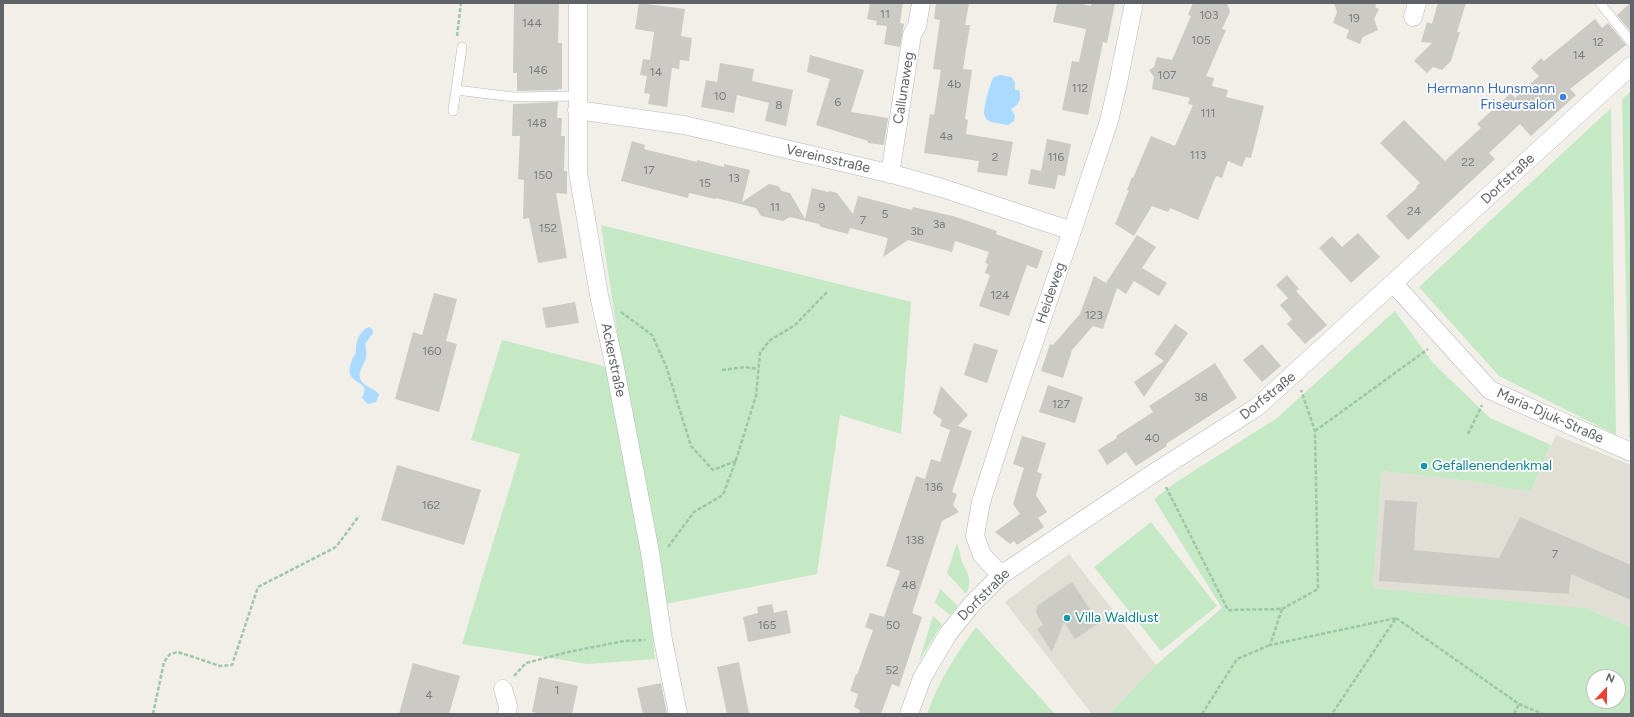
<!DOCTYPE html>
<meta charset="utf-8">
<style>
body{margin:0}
#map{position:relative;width:1634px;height:717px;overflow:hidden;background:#f1efe8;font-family:Figtree,sans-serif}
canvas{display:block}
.frame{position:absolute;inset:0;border:4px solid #5f6368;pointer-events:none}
.north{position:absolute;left:1586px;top:669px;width:40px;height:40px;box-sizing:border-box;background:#fff;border:1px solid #bfc1c3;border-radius:50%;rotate:22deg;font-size:11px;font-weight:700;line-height:16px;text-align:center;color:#5f6368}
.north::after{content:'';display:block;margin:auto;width:14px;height:18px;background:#ea4335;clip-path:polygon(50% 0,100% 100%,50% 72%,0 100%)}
</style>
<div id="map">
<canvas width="1634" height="717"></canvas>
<div class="frame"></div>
<div class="north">N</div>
</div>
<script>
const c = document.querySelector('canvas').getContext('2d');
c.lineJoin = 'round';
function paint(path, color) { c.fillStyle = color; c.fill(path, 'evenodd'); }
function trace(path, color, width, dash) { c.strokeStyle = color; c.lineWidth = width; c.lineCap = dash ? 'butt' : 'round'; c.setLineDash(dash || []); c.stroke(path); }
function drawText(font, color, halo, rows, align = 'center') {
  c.font = font + ' Figtree,sans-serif'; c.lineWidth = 3.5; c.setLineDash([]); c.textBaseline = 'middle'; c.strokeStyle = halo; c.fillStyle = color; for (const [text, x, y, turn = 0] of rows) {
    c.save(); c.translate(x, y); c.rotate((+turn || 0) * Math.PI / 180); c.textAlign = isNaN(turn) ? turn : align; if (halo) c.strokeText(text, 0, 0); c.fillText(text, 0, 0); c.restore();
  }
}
paint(new Path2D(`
 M1556,435L1631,465V627L1586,608L1373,588L1382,471L1479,482L1506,488L1531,491Z
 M1069,554L1156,665L1109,714H1092L1005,602Z`), '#e1ded6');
paint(new Path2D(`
 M1631,91V437H1629L1622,99Z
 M1611,108L1616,435L1499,376L1419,287Z
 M601,225L911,302L901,434L840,415L817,574L650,607L655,659L588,664L462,644L520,454L471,440L502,340L623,371Z
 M1395,311L1433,363L1490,418L1551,445L1531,491L1506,488L1479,482L1382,471L1373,588L1586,608L1631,627V714H1109L1156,665L1222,608L1154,499L1178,481L1277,418ZM1594,677H1618V701H1594Z
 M1151,522L1217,606L1161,651L1094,567Z
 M957,543C959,549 960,556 962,562C968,574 973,581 966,594L947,573Z
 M940,589L958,606L950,615L935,603Z
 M933,616L942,624L919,661Z
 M976,627L1055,714H927C939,680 955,656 976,627Z`), '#c5e8c5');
paint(new Path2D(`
 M1000,75L1011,77L1015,82V90H1019C1022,99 1019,105 1011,109L1015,116L1014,121L1008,125L991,122L986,119C986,117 984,116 984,113C984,108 990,81 994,77C996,76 998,76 1000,75Z
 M369,327L373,330V333L365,344C366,348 367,352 366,357C365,364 358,370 360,378C363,388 375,387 379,395L376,402L368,404L362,398C370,383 357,385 351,376C347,370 352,358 356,353C355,343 359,331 369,327Z`), '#aadaff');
paint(new Path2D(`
 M514,3H559L558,43H562V89H558V90L517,91V73H513Z
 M639,3L685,9L681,36L692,38L689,61L680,60L679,69L672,68L667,107L648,104L650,94L644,93L647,76L640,75L643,59L650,60L654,32L635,29Z
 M870,3H903L900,23L904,24L900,47L884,44L887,26L876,25L877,21L867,19Z
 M936,3H969L965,25H970L963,69L972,70L965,119L968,120L966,134L1013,142L1007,176L977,172L979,161L924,153L930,114L934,115L941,70L933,69L940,20L934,19Z
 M1057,3H1078L1091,6V3H1115L1107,43L1103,42L1088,115L1062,110L1072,61L1079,62L1086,29L1053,22Z
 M1193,3H1227L1230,12L1222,29L1226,30L1206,76L1214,78L1212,86L1228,90L1226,97L1264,106L1251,158L1246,157L1242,167L1228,161L1222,178L1216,176L1198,220L1170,208L1168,212L1152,206L1134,236L1115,224L1129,190H1127L1132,177L1133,178L1151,136L1175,146L1193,105L1188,104L1190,98L1152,89L1154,77L1149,70L1154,67L1157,57L1172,60L1191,16L1188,15Z
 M1334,3H1377L1375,7L1379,9L1374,19L1378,30L1363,37L1360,44L1346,38L1349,30L1333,23L1337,12Z
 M1438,3H1466L1457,32H1460L1451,61L1442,70L1433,67L1427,73L1414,61L1432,43L1421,42L1427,22L1432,24Z
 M1630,3H1631V32L1617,15Z
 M1595,19L1602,28L1608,23L1626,45L1570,89L1576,95L1531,136L1520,124L1489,153L1495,159L1408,240L1386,216L1417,188L1416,187L1420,183L1380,143L1404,120L1445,161L1481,128L1477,124L1511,93L1515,98L1539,76L1531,68L1541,58L1544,61Z
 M810,55L864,70L851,112L888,118L884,145L868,143V141L816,125L830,79L807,72Z
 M720,63L754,69L752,81L793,90L786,126L765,121L769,103L737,95L734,113L701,107L706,80L717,82Z
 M558,102L557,118H562L561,136H565L564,171H567V194L556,193L567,258L538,263L529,218L523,219L524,180L518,179L520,136H512L513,104Z
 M1047,139L1071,144L1065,176L1058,175L1055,189L1028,184L1031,169L1041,171Z
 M632,141L645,145L644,149L697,162V160L724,167V164L750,170L742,202L769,184L778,186L782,191L790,193L805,219L812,188L828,192L830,191L837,193L853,214L858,196L912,210L913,207L953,216L997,231L996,234L1043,251L1037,269L1027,265L1009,316L979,306L990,275L985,273L988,264L985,263L989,252L955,241L952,252L908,240L883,257L888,238L850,228L848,234L821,227L819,224L790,217L783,221L761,216L756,208L716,198L715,199L689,193L688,198L621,181Z
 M1358,233L1380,257L1351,283L1319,248L1332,236L1342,247Z
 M1137,235L1156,247L1142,268L1167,283L1159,296L1134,281L1126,294L1117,288L1103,329L1093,326L1072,350L1063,378L1041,371L1050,344L1053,345L1080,314L1094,276L1106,283Z
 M1287,275L1299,289L1296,291L1327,325L1305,344L1287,324L1292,319L1280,305L1288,298L1276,285Z
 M434,293L457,299L446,341L457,344L439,412L395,399L413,332L422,335Z
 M575,302L579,323L546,328L542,308Z
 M1175,324L1188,333L1144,397L1134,382L1164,361L1154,354Z
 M974,343L998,350L987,383L964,375Z
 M1262,344L1281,366L1262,382L1243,360Z
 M1215,363L1237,398L1166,444L1167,446L1136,466L1126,452L1107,465L1098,450L1117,438L1116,436L1153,412L1149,406Z
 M1048,385L1083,397L1075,423L1039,412Z
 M941,386L968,415L958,426L972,431L952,492L957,494L953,505L959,512L942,521L912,613L922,617L899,687L892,684L881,714H859L860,710L854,707L858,694L850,691L856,674L857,675L873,630L865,627L870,613L884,617L900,571L886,566L916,476L925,479L931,459L940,462L950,430L940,426L942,420L933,413Z
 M1022,436L1046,443L1037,472L1035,471L1042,474L1036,495L1047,512L1038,518L1044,527L1017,545L1014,541L1010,544L995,532L1020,514L1013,504L1024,468L1013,464Z
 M397,465L481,490L464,545L381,520Z
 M1385,500L1417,502L1414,550L1499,558L1520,517L1631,565V600L1571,574L1569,594L1379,581Z
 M1072,582L1099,623L1075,639L1064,622L1052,652L1037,629L1043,625L1036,613L1037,606Z
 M772,604L774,613L787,610L791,633L748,642L743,617L758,613L757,607Z
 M739,662L749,714H727L717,667Z
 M413,663L460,676L449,714H399Z
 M539,677L578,686L572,714H541L532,712Z
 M661,683L667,714H643L637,688Z`), '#cccac5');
const lane = new Path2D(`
 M1600,3L1631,42
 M456,90L514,97L577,96
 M453,111L462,47`);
const street = new Path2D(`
 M578,3V172L599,295L614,363L650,552L663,640L678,714
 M1413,17L1417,3
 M577,110L684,125L896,175L942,188L1072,231
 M890,174L912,35L917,26L921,3
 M1394,284L1490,390L1631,452
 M1001,575L982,555L975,536L981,502L1008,418L1072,231L1109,121L1119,78L1134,3
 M503,689L508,706L507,714
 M909,714L922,678L948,634L972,604L1001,575L1157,471L1257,407L1631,66`);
trace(lane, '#b5b8bc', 10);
trace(street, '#b5b8bc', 19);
trace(new Path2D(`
 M457,36L461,3
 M621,312L652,335L666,366L691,446L713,470L736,461
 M722,370L745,367L758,369
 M1315,431L1428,349
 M1468,434L1482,405
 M1166,487L1228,610L1282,609L1270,645L1396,618L1332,714
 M668,547L694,512L723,495L736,460L756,396L760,353L769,341L795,325L827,292
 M1282,609L1318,589L1315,431L1301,390
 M1396,618L1519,704L1543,714
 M514,676L526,663L568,652L624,641L645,640
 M153,714L164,662L170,654L178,652L220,666L232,665L258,587L336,547L359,516
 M1202,714L1237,659L1270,645
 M1514,714L1519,704`), '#9cc7a9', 2.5, [4, 2]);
trace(lane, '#fff', 9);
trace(street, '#fff', 18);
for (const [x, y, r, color] of [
 [1563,97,4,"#3f7fe0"],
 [1424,466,4,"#0f9aa8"],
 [1067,618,4,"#0f9aa8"]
]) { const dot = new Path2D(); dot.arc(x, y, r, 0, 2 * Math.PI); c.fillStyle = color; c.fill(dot); trace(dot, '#fff', 1.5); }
drawText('12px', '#7a7d7f', null, [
 ["11",885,14],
 ["103",1209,15],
 ["19",1354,18],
 ["144",532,23],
 ["105",1201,40],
 ["12",1598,42],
 ["14",1579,55],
 ["146",538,70],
 ["14",656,72],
 ["107",1167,75],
 ["4b",954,84],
 ["112",1080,88],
 ["10",720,96],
 ["6",838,102],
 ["8",779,105],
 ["111",1208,113],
 ["148",537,123],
 ["4a",946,136],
 ["113",1198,155],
 ["2",995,157],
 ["116",1056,157],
 ["22",1468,162],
 ["17",649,170],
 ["150",543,175],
 ["13",734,178],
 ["15",705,183],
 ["11",775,207],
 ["9",822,207],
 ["24",1414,211],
 ["5",885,214],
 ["7",863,220],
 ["3a",939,224],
 ["152",548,228],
 ["3b",917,231],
 ["124",1000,295],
 ["123",1094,315],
 ["160",432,351],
 ["38",1201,397],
 ["127",1061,404],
 ["40",1152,438],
 ["136",934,487],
 ["162",431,505],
 ["138",915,540],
 ["7",1555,554],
 ["48",909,585],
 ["165",767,625],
 ["50",893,625],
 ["52",892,670],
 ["1",557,690],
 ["4",429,695]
]);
drawText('14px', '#5f6368', '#fff', [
 ["Callunaweg",904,88,-81],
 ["Vereinsstraße",828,159,13],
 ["Dorfstraße",1508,179,-43],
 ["Heideweg",1051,293,-71],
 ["Ackerstraße",613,360,78],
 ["Dorfstraße",1268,396,-39],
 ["Maria-Djuk-Straße",1550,416,24],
 ["Dorfstraße",984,595,-45]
]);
drawText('14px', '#366cbe', '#fff', [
 ["Hermann Hunsmann",1555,89],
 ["Friseursalon",1555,105]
], 'right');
drawText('14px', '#0d838f', '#fff', [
 ["Gefallenendenkmal",1432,466],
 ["Villa Waldlust",1075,618]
], 'left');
</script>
